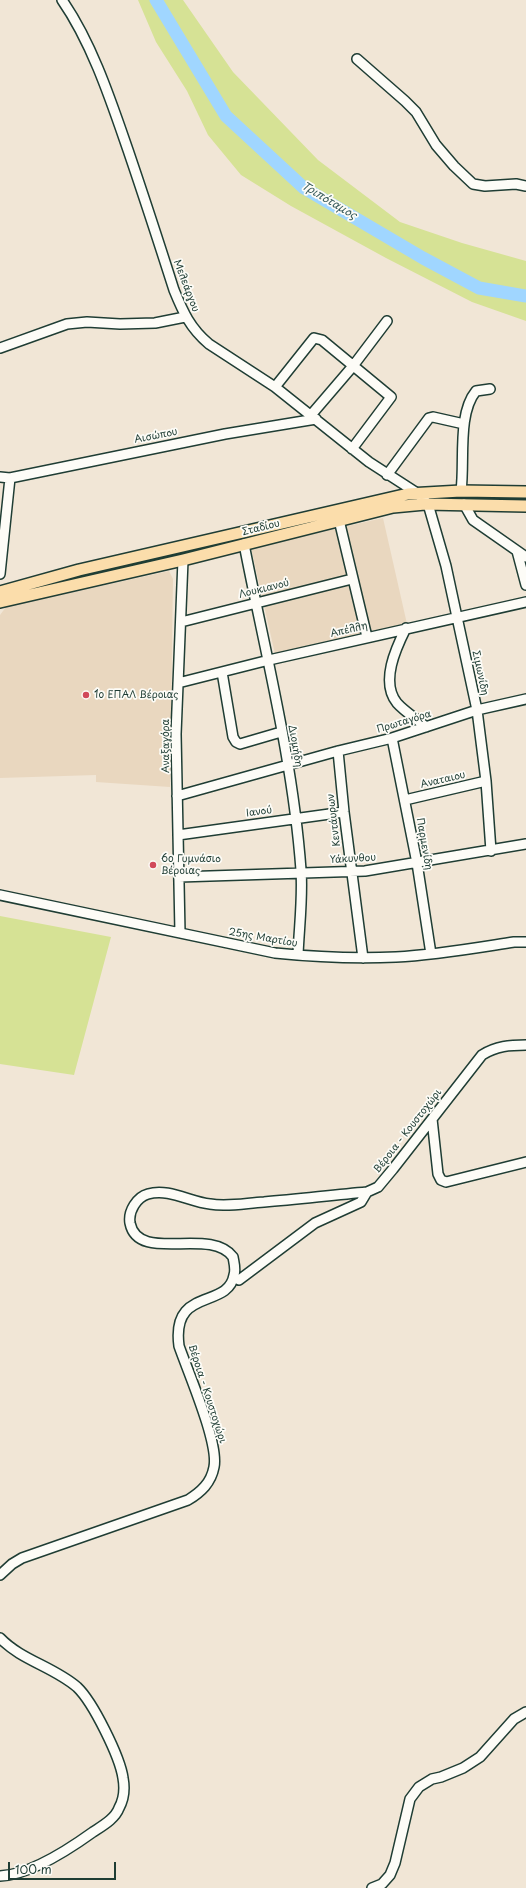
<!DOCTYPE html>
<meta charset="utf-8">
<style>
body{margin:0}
#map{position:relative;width:526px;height:1888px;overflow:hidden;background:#f1e6d6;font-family:"Playpen Sans",sans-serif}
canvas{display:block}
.scale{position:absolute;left:8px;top:1862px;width:108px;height:18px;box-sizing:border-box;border:2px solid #1f3d34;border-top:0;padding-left:5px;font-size:12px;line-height:14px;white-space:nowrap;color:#1f3d34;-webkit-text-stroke:3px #fdfcf7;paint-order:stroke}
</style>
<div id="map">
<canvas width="526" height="1888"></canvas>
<div class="scale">100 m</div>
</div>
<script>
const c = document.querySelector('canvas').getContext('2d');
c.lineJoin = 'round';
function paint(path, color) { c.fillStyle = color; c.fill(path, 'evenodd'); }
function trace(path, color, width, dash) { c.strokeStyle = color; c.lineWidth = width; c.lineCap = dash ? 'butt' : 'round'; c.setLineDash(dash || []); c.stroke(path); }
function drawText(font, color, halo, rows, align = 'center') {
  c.font = font + ' "Playpen Sans",sans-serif'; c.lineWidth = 3.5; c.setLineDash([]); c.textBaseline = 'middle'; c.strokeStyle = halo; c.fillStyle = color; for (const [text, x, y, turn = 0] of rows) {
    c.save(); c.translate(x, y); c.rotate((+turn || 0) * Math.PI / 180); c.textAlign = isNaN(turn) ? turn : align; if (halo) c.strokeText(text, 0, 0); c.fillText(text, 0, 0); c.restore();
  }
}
paint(new Path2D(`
 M383,518L407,624L275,654L251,548Z
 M169,571L173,579L170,787L96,782V775L0,778V615L6,607Z`), '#e9d7bf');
paint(new Path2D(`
 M138,0H183L233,72L318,160L400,222L462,243L526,261V321L472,302L386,258L291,206L241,175L208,135L187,91L156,42Z
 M0,916L111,937L74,1075L0,1064Z`), '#d6e295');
trace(new Path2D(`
 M156,0L226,116L304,188L423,258L479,288L526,296`), '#a0d6ff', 13);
const minor = new Path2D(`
 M62,0C92,43 111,101 128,150C144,197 159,243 174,290C183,312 190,328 209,344L275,387L369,462L417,493L428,504L446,566L477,710L486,781L491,851
 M357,59L405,101L416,112L436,145L454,166L473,184L485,186L516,184L526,186
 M0,348L67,324L87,322L120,324L155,323L185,317
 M275,387L314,338L322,340L391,397L352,449
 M311,415L353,366L387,321
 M387,475L429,418L433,417L464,424
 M0,477L10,478L225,434L316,419
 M461,491C465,462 457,414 476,391L490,389
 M464,504L473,520L526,557
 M339,520L367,637
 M244,544C265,652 293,760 301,870C303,898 299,928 298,955
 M517,551L526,585
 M0,574L10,478
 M181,622L352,579
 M406,628C396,648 380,682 397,703C405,712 417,719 426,727
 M222,672L233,737L236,742L240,744L281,732
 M178,683L269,660L526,602
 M392,738L417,863L431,954
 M338,751L344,812L363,958
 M177,796L338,751L392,738L477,710L526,699
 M405,800L486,781
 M178,835L344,812
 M179,877L365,871L526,844
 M0,895L275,953C315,957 356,959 396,957C436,955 475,948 514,942H526
 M180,933L176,734L183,560
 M432,1119L438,1174L441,1180L446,1182L526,1162
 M234,1277L239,1280L315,1223L361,1202L367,1192
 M0,1575L12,1564L22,1558L188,1500C201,1492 211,1483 214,1467C219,1443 188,1372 179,1346C171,1286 228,1310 234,1275C236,1269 234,1263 233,1257C210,1226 138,1264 130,1223C128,1211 137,1197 148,1194C169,1188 190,1202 210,1204C228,1207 246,1203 264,1202C299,1199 333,1195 367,1192L378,1187L393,1169L482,1055C496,1046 510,1045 526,1045
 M0,1638C21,1660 54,1667 77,1687C93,1702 120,1757 123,1778C125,1789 124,1799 119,1808C115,1819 102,1826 93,1832C68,1850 30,1875 0,1876
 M372,1888L382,1884L390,1875L395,1863L410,1799L419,1787L432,1779L441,1777L463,1768L480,1757L514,1719L526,1712`);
const major = new Path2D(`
 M0,592L79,570L408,494L461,491L526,492
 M0,602L183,560L393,507L425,504L526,506`);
trace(minor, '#1f3d34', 12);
trace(major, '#1f3d34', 14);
trace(minor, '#fdfcf7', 9);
trace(major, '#fbddab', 11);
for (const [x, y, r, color] of [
 [86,695,4,"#d1495b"],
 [153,865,4,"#d1495b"]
]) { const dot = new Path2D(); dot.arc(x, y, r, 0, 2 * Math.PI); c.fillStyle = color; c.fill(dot); trace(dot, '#fdfcf7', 1.5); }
drawText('10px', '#1f3d34', '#fdfcf7', [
 ["Μελεάργου",186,286,69],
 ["Αισώπου",156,436,-11],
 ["Σταδίου",261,528,-14],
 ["Λουκιανού",264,589,-14],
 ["Απέλλη",349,630,-13],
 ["Σιμωνίδη",480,673,78],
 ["Πρωταγόρα",404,722,-17],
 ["Αναξαγόρα",166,746,-90],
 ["Διομήδη",295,746,80],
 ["Αναταιου",443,780,-13],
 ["Ιανού",259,812,-8],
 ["Κεντάυρων",334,820,-97],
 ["Παρμενίδη",424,844,80],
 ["Υάκυνθου",353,859,-3],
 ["25ης Μαρτίου",263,938,10],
 ["Βέροια - Κουστοχώρι",408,1131,-52],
 ["Βέροια - Κουστοχώρι",207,1394,72]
]);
drawText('10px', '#1f3d34', '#fdfcf7', [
 ["1ο ΕΠΑΛ Βέροιας",94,695],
 ["6ο Γυμνάσιο",161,859],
 ["Βέροιας",161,871]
], 'left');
drawText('italic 11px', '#395c5d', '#fdfcf7', [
 ["Τριπόταμος",329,201,31]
]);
</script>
